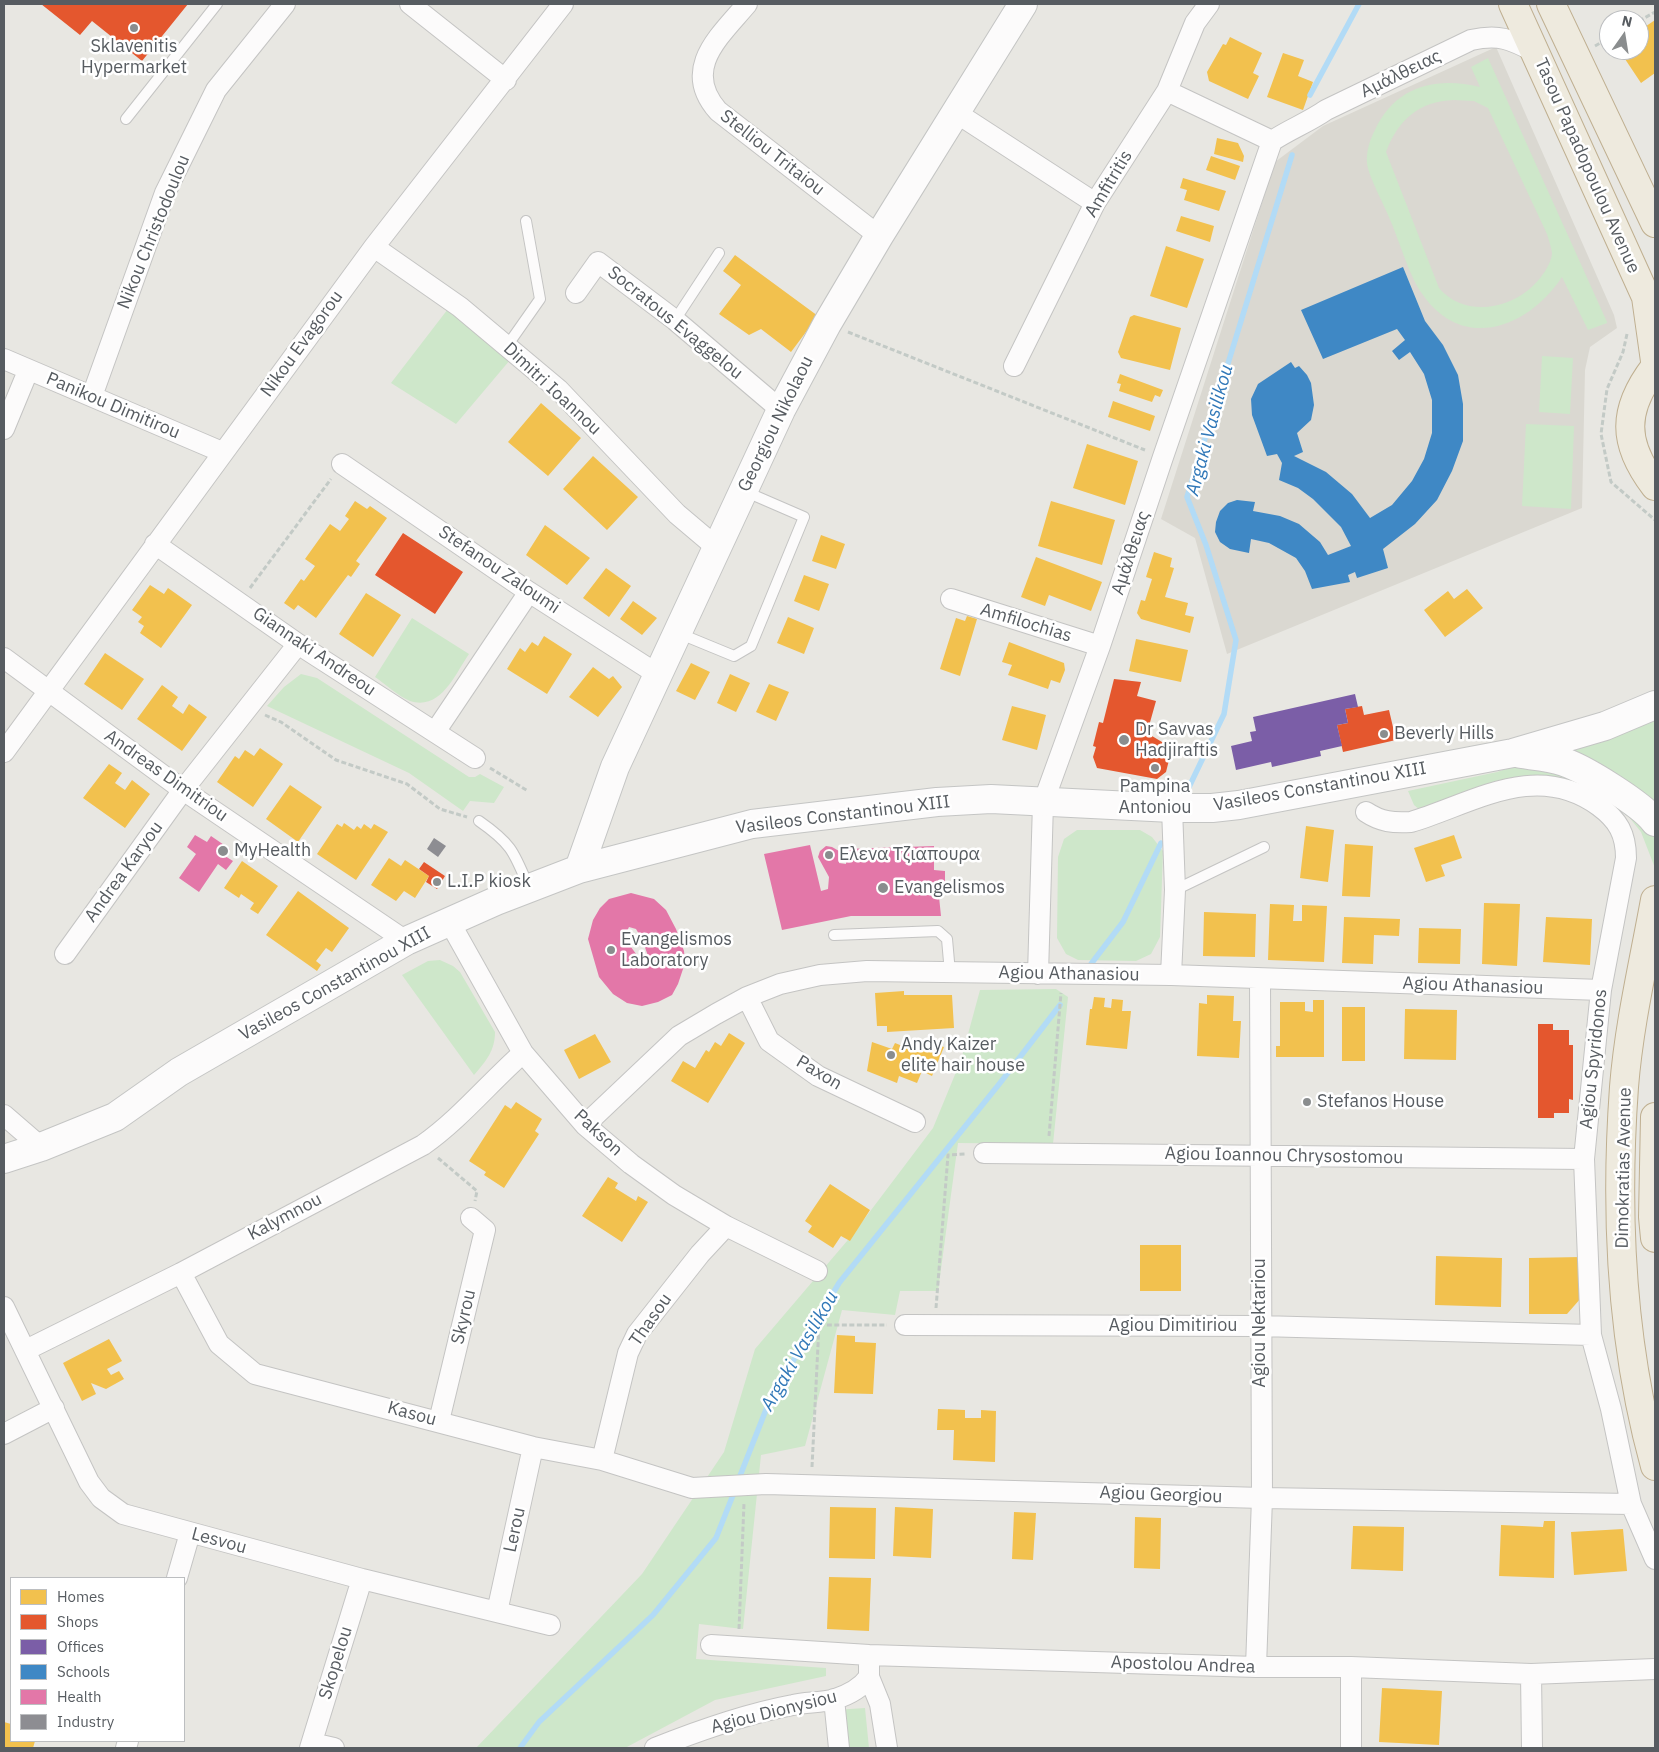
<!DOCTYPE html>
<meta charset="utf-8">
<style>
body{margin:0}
#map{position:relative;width:1659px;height:1752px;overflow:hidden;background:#e8e7e2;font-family:"IBM Plex Sans",sans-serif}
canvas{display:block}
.frame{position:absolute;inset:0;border:5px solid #575c61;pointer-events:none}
.legend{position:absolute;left:10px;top:1577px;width:175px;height:165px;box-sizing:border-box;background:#fff;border:1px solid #bcbec0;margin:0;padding:6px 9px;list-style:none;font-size:15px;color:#575c61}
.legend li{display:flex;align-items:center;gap:10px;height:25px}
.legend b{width:25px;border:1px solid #bcbec0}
.north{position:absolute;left:1599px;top:10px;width:50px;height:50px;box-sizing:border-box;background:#fff;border:1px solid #bcbec0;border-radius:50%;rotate:13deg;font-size:14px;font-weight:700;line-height:20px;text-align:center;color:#575c61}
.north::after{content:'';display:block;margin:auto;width:18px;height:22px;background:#8a8d8e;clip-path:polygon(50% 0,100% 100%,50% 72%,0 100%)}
</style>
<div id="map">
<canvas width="1659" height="1752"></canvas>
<div class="frame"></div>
<ul class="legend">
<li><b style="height:14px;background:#f2c14e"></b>Homes</li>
<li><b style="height:14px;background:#e4572e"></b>Shops</li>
<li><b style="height:14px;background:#7b5ea7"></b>Offices</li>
<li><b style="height:14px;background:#3f88c5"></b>Schools</li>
<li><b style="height:14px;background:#e377a8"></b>Health</li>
<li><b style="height:14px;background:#8d8d92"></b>Industry</li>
</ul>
<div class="north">N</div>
</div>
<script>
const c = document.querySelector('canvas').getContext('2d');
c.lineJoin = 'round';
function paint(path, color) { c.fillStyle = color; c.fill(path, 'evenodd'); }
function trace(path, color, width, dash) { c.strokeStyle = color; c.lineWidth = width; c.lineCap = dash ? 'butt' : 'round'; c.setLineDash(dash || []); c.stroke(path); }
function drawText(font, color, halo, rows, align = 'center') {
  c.font = font + ' "IBM Plex Sans",sans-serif'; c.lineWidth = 5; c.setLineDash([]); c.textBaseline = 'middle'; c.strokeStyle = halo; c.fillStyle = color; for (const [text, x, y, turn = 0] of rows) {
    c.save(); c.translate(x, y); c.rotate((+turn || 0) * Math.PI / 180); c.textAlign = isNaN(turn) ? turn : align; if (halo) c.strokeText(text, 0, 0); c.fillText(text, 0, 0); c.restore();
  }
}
paint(new Path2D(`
 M1496,47L1614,315L1617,328L1590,347L1585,370L1582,508L1227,654L1195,538L1161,519L1275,162L1323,126Z`), '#dad8d1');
paint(new Path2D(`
 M1488,58L1607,322V323L1588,330L1562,277C1529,327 1464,353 1423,295C1410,278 1400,243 1391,222C1386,208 1368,176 1367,163C1366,152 1370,139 1375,130C1395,86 1436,76 1480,87L1471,67ZM1454,100L1474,101L1488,108L1547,234C1549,240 1551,247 1552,253C1552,259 1547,269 1543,274C1520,308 1467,321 1439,288L1386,152C1398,120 1419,101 1454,100Z
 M451,305L510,360L456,424L391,383Z
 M1542,356L1573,358L1570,414L1539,412Z
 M1526,424L1574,426L1571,509L1522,506Z
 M412,618L469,654C455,674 441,711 410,701C398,696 385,684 375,677Z
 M301,674L317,678L469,777H475L480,774L504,787L494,803L470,801L463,811L409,773L267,706L284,687Z
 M1655,713V868L1641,832L1629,817L1601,797L1576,785L1420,810L1414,805L1408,791L1497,772L1613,732Z
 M1077,830H1140L1152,837L1163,851L1160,937L1151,954L1136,961L1078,960L1066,954L1057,938L1058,857L1064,839Z
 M440,960L453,966L460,972L495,1032C495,1051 486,1061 474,1075L402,975L428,961Z
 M1056,989L1068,997L1053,1144L958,1143L938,1291H900L895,1315L842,1310L805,1446L761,1455L743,1629L699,1624L696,1659L826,1668V1676L715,1700L625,1748H476L642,1574L724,1452L755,1349L853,1234L933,1128L961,1060L980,990Z
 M865,1708L869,1748H839L835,1710Z`), '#cee7ca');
paint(new Path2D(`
 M1655,20V73L1641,83L1619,50H1639V31Z
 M1230,37L1262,53L1253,73L1259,76L1248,99L1209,81L1207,72L1223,44L1226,45Z
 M1283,53L1304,60L1298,76L1313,82L1303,110L1267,97Z
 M1217,138L1238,143L1244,156L1243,162L1214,154Z
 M1211,156L1240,166L1235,180L1206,170Z
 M1183,178L1226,191L1219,211L1184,200L1187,190L1180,188Z
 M1181,216L1214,226L1210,242L1176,231Z
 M1166,246L1204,259L1187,308L1150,296Z
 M735,255L818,316L791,352L761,329L749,335L719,314L741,285L723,271Z
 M1134,315L1181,328L1170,370L1121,358L1118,352L1130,317Z
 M1120,374L1163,390L1160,397L1155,395L1152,402L1119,391L1121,384L1117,383Z
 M1113,401L1155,416L1150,431L1108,417Z
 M541,403L581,438L548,476L508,442Z
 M1087,444L1138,461L1125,505L1073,488Z
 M593,456L638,497L607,530L563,489Z
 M355,501L367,509L370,506L387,518L356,561L360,564L351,577L348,575L316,618L298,605L294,610L284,603L301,579L304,581L315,566L305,559L330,524L340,531L349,519L345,516Z
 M1051,501L1115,520L1102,565L1038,546Z
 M545,525L590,558L567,585L526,555Z
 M821,535L845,544L836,569L812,561Z
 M1154,552L1172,558L1170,567L1174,568L1165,597L1188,603L1185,615L1194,617L1190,633L1141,619L1137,613L1141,600L1145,601L1152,579L1146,577Z
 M1036,557L1102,582L1091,611L1049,595L1045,606L1021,597Z
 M606,568L631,586L609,617L583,598Z
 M804,575L829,584L819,611L794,601Z
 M150,585L164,594L168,588L192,605L161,648L140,633L144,626L138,622L142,617L132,610Z
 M1467,589L1483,608L1445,637L1424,610L1448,591L1454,599Z
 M366,593L401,615L373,657L339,634Z
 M633,601L657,618L642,635L620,619Z
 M967,616L977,619L960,676L940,669L956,618L965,621Z
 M788,617L814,628L804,654L777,643Z
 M544,636L572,654L547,694L507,669L520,648L525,652L532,642L538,646Z
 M1136,639L1188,650L1181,682L1129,671Z
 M1009,642L1064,663L1065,670L1060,683L1051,680L1048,689L1008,675L1012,665L1002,662Z
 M105,653L144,679L122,710L84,684Z
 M691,663L710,672L695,700L676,691Z
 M593,667L609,679L613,676L622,687L598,717L569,697Z
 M730,674L750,683L736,712L717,703Z
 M769,684L789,692L776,721L756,712Z
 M162,685L178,697L172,706L183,714L189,704L207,717L182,751L137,719Z
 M1012,706L1046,715L1037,750L1002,740Z
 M260,748L283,764L253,807L217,782L235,756L239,759L245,750L254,756Z
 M109,764L122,773L115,783L125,790L132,780L150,794L125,828L83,798Z
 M290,785L322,807L298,842L266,819Z
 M344,823L354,830L357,826L361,829L364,824L371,829L374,824L388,832L356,880L317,854L337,824L342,827Z
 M1306,826L1334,830L1328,882L1300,878Z
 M1454,835L1462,858L1441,865L1445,876L1426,882L1414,848Z
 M1345,844L1373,846L1370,897L1342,896Z
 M389,858L401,866L405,860L429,876L415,898L404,891L396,901L371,885Z
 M242,861L278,886L258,914L250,909L254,903L241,894L239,898L224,888Z
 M298,891L349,928L332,952L326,948L316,961L321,965L317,971L266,935Z
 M1484,903L1520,904L1517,966L1482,964Z
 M1270,904L1294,905L1293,921H1302V905L1327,906L1324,962L1268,960Z
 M1204,912L1256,914L1255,957L1203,956Z
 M1344,917L1400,919L1399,936L1374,935L1373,964L1342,963Z
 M1546,917L1592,919L1590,965L1543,962Z
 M1419,928L1461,929L1460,964L1418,963Z
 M904,991V995H952L954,1028L887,1032V1026H877L875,993Z
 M1207,995L1234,996L1233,1021H1241L1239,1058L1197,1056L1199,1003L1207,1004Z
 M1094,997L1105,998L1104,1007L1111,1008L1112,999L1123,1000L1122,1011H1131L1127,1049L1086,1045L1090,1009H1092Z
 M1313,1000H1324V1057H1276V1046H1280V1002H1305V1011L1313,1012Z
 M1342,1007H1365V1061H1342Z
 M1405,1009L1457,1010L1456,1060L1404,1059Z
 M729,1033L745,1043L708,1103L671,1081L683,1061L695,1068L706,1050L709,1052L715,1042L721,1046Z
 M595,1034L611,1062L579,1079L564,1050Z
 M925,1040L944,1047L932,1076L922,1071L917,1083L899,1076L897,1083L867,1071L872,1042L892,1049L895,1043L910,1049L913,1042L923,1046Z
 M516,1102L542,1119L535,1131L539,1134L504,1188L484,1175L486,1172L469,1161L505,1105L511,1109Z
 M608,1177L618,1183L615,1188L636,1201L638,1196L648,1202L622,1242L582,1216Z
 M830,1184L870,1210L850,1241L841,1236L833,1248L808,1232L812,1226L805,1221Z
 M1140,1245H1181V1291H1140Z
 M1436,1256L1502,1258L1501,1307L1435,1305Z
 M1581,1257V1298L1567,1314H1529V1258Z
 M837,1335L855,1336V1342L876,1343L873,1394L834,1393Z
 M109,1339L122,1361L107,1369L111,1375L119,1371L124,1379L106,1389L91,1383L96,1394L82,1401L63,1363Z
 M938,1409L965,1410V1418H981V1410L996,1411L995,1462L953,1460L954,1430H937Z
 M830,1507L876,1508L875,1559L829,1558Z
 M895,1507L933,1509L931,1558L893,1556Z
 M1014,1512L1036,1513L1033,1560L1012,1559Z
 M1135,1517L1161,1518L1160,1569L1134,1568Z
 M1544,1521H1555L1554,1578L1499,1576L1501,1525L1543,1527Z
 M1353,1526L1404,1527L1403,1571L1351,1569Z
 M1623,1529L1627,1571L1574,1575L1571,1532Z
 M829,1577L871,1578L869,1631L827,1629Z
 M1382,1688L1442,1691L1439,1745L1379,1742Z
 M4,1722L11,1724V1741H35L33,1748H4Z`), '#f2c14e');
paint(new Path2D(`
 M41,4H188L142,61L92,21L80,35Z
 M403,533L463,572L435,614L375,575Z
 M1114,679L1141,682L1137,696L1156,701L1147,733L1172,748L1166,772L1157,779L1097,768L1093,757L1096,747L1093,746L1099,722L1103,723Z
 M1362,706L1364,715L1389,710L1396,740L1343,752L1337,725L1348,723L1345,709Z
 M424,862L445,876L437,889L426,882L429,876L419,869Z
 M1538,1024H1553V1030H1569V1045H1573V1100L1569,1099V1113H1554V1118H1538Z`), '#e4572e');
paint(new Path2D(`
 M1355,694L1358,707L1345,709L1348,723L1337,725L1342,746L1320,751L1321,756L1272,767L1271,762L1236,770L1231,746L1252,741L1250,732L1256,731L1253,717Z`), '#7b5ea7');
paint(new Path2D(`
 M1403,267L1425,321L1443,345L1458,375L1463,404V441L1452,471L1437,500L1415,524L1383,549L1388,568L1357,578L1355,572L1348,575L1350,582L1312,589L1305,571L1296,558L1269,543L1251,539L1249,553L1230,549L1220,542L1215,532L1216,522L1220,511L1228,503L1237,500L1255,502L1253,511L1280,516L1299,524L1320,542L1328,555L1351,546L1341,527L1313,499L1298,488L1279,480L1282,463L1277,454L1267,456L1252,415L1251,399L1258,384L1291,362L1295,368L1299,366L1307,375L1311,383L1314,405L1311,420L1297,433L1303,452L1294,456L1326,472L1352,494L1370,518L1392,505L1412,481L1424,459L1432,433V400L1424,374L1410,352L1399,360L1392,351L1405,340L1397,329L1323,359L1301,310Z`), '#3f88c5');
paint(new Path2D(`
 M195,835L207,842L211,836L230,849L225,856L233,861L226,870L218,864L199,892L179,878L196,854L187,847Z
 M810,845L821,891L828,889L829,877L818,857L820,851L826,846L832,847L839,851V863L846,864V849L934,846V870L945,871V885L938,887L941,916H851L782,930L764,854Z
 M631,893L654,899L666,910L676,929L684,951L685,963L678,984L672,995L658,1002L642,1006L627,1003L613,994L599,977L588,939L593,920L600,908L609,899ZM629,927L636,929L642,939L647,953L645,960L639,958L631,947L626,933Z`), '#e377a8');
paint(new Path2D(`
 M434,838L446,846L438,857L427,849Z`), '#8d8d92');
trace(new Path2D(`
 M1310,95L1359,4
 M1189,787L1224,714L1236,640L1206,545L1187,497L1292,155
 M1091,964L1123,922L1161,843
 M738,1481L769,1402L839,1283L1000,1083L1060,1005
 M520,1748L539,1722L653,1615L716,1538L735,1490`), '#b2dbf6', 5.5);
const lane = new Path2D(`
 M126,119L217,4
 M675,320L719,253
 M507,346L540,299L526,221
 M678,633L734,656L751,646L804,517L744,491
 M479,821C512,844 514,852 529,888
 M1175,890L1264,847
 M834,935L938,931L947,939L950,973`);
const street = new Path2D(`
 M410,4L506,80
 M747,4C719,37 681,69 718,111L879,236
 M1167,91L1272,141
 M955,112L1095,203
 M374,247L460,307L559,390L677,514L716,547
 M576,293L598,262L675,320L781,410
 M4,359L222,452
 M1014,366L1095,203L1167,91L1195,23L1209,4
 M92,396L165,193L216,90L285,4
 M4,429L28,371
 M342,464L529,592L657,674
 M155,544L298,644L475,758
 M951,599L1100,646
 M4,658L183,790L406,941
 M435,732L529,592
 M4,752L374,247L563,4
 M1366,812C1381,822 1393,823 1411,822C1474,803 1536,760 1599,806C1618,820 1626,834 1626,858L1601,990L1584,1159L1591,1335L1611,1409L1631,1504L1655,1559
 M449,921L523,1053L585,1125L631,1164L674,1195L726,1226L817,1271
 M65,954L183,790L298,644
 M1038,974L1043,803L1100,646L1163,457L1272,141C1290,129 1309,122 1326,110L1471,40C1499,34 1510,39 1535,52
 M1171,975L1175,890L1172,808
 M747,997L769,1041L818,1076L915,1122
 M4,1115L41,1147
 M585,1125L679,1036L716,1014L747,997L780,984L820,975L867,971L1171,975L1601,990
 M984,1153L1584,1159
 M181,1273L219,1344L255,1374L533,1447L602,1460L692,1488L766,1484L1262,1498L1631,1504
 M4,1307L89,1482L101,1498L123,1514L362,1579L550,1625
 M905,1325L1260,1326L1591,1335
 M26,1350L181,1273L423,1145C460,1119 489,1083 523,1053
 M439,1421L485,1230L471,1218
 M4,1434L54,1408
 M602,1460L628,1353L637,1334L700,1254L726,1226
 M177,1578L190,1533
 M497,1612L533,1447
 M711,1645L869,1655L1256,1667H1351L1531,1674L1655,1669
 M1256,1667L1262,1498L1260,979
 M1351,1667V1748
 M1531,1674L1532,1748
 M869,1677L880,1704L887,1748
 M834,1699L839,1748
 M312,1743L334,1748
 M126,1748L128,1741
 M310,1748L362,1579
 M655,1748C700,1730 745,1714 793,1705C807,1702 821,1703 835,1699C848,1695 861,1688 869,1677V1655`);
const secondary = new Path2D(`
 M1521,754C1535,756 1551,757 1564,762C1585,769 1643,805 1655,822
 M579,869L615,767L781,410L827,324L879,236L1023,4
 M4,1159L41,1147L115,1117L179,1072L406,941L496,901L579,869L752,824L937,802L991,799L1172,808H1212L1239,805L1513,753L1605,726L1655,705`);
const highway = new Path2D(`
 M1513,4L1646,297L1655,361
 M1551,4L1655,223
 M1655,367C1622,410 1622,443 1655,486
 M1655,900C1644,961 1629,1024 1624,1087C1615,1212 1621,1344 1655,1466
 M1655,1117L1653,1217L1655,1238`);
trace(lane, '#c4c4c3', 12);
trace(street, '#c4c4c3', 22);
trace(secondary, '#c4c5c4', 30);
trace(highway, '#bfaf90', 30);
trace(new Path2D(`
 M1639,21L1655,12
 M1595,46L1609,38
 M848,332L1145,450
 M1627,334L1623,352L1607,389L1601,434L1611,482L1655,520
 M250,588L331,479
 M265,715L281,722L336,760L407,784L440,809L467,817
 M490,768L528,791
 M1049,1136L1061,993
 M438,1158L477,1191L475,1201
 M936,1308L948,1155L966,1154
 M812,1467L819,1325H887
 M739,1629L744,1503`), '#c3cac6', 3, [5, 2.5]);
trace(lane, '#fcfbfb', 10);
trace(street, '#fcfbfb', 20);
trace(secondary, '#fcfbfb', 28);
trace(highway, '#eeeade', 28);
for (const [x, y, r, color] of [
 [134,28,5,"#8a8d8e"],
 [1384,734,5,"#8a8d8e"],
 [1124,740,6,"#8a8d8e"],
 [1155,768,5,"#8a8d8e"],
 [223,851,6,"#8a8d8e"],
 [829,855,5,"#8a8d8e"],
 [437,882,5,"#8a8d8e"],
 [883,888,6,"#8a8d8e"],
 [611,950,5,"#8a8d8e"],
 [891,1055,5,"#8a8d8e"],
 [1307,1102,5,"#8a8d8e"]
]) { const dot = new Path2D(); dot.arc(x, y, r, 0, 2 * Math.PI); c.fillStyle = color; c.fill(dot); trace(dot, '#fff', 2); }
drawText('18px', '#575c61', '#fff', [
 ["Sklavenitis",134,47,"center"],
 ["Hypermarket",134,68,"center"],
 ["Dr Savvas",1135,730],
 ["Hadjiraftis",1135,751],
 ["Beverly Hills",1394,734],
 ["Pampina",1155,787,"center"],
 ["Antoniou",1155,808,"center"],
 ["MyHealth",234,851],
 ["Ελενα Τζιαπουρα",839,855],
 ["L.I.P kiosk",447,882],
 ["Evangelismos",894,888],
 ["Evangelismos",621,940],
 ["Laboratory",621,961],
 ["Andy Kaizer",901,1045],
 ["elite hair house",901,1066],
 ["Stefanos House",1317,1102]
], 'left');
drawText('18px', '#575c61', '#fff', [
 ["Αμάλθειας",1401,74,-26],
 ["Stelliou Tritaiou",772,153,38],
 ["Tasou Papadopoulou Avenue",1587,166,66],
 ["Amfitritis",1109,184,-59],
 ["Nikou Christodoulou",154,232,-68],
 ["Socratous Evaggelou",675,323,39],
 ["Nikou Evagorou",302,344,-54],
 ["Dimitri Ioannou",552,389,43],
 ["Panikou Dimitirou",113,406,23],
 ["Georgiou Nikolaou",776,424,-64],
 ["Αμάλθειας",1131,553,-72],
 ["Stefanou Zaloumi",499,570,34],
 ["Amfilochias",1026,623,17],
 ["Giannaki Andreou",314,652,34],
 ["Andreas Dimitriou",166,776,35],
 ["Vasileos Constantinou XIII",1320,787,-10],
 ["Vasileos Constantinou XIII",843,815,-7],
 ["Andrea Karyou",124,872,-54],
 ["Agiou Athanasiou",1069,974,1],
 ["Vasileos Constantinou XIII",335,984,-29],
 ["Agiou Athanasiou",1473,986,2],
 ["Agiou Spyridonos",1594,1059,-84],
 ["Paxon",819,1073,31],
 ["Pakson",598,1133,43],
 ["Agiou Ioannou Chrysostomou",1284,1156,1],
 ["Dimokratias Avenue",1624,1168,-89],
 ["Kalymnou",285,1217,-28],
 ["Skyrou",464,1317,-77],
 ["Thasou",651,1320,-55],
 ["Agiou Nektariou",1260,1323,-90],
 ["Agiou Dimitiriou",1173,1326],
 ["Kasou",412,1414,15],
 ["Agiou Georgiou",1161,1495,2],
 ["Lerou",515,1530,-78],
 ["Lesvou",219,1541,15],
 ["Skopelou",336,1663,-73],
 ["Apostolou Andrea",1183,1665,2],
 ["Agiou Dionysiou",774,1712,-14]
]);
drawText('italic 19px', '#3178b8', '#fff', [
 ["Argaki Vasilikou",1210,430,-75],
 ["Argaki Vasilikou",800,1351,-60]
]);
</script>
